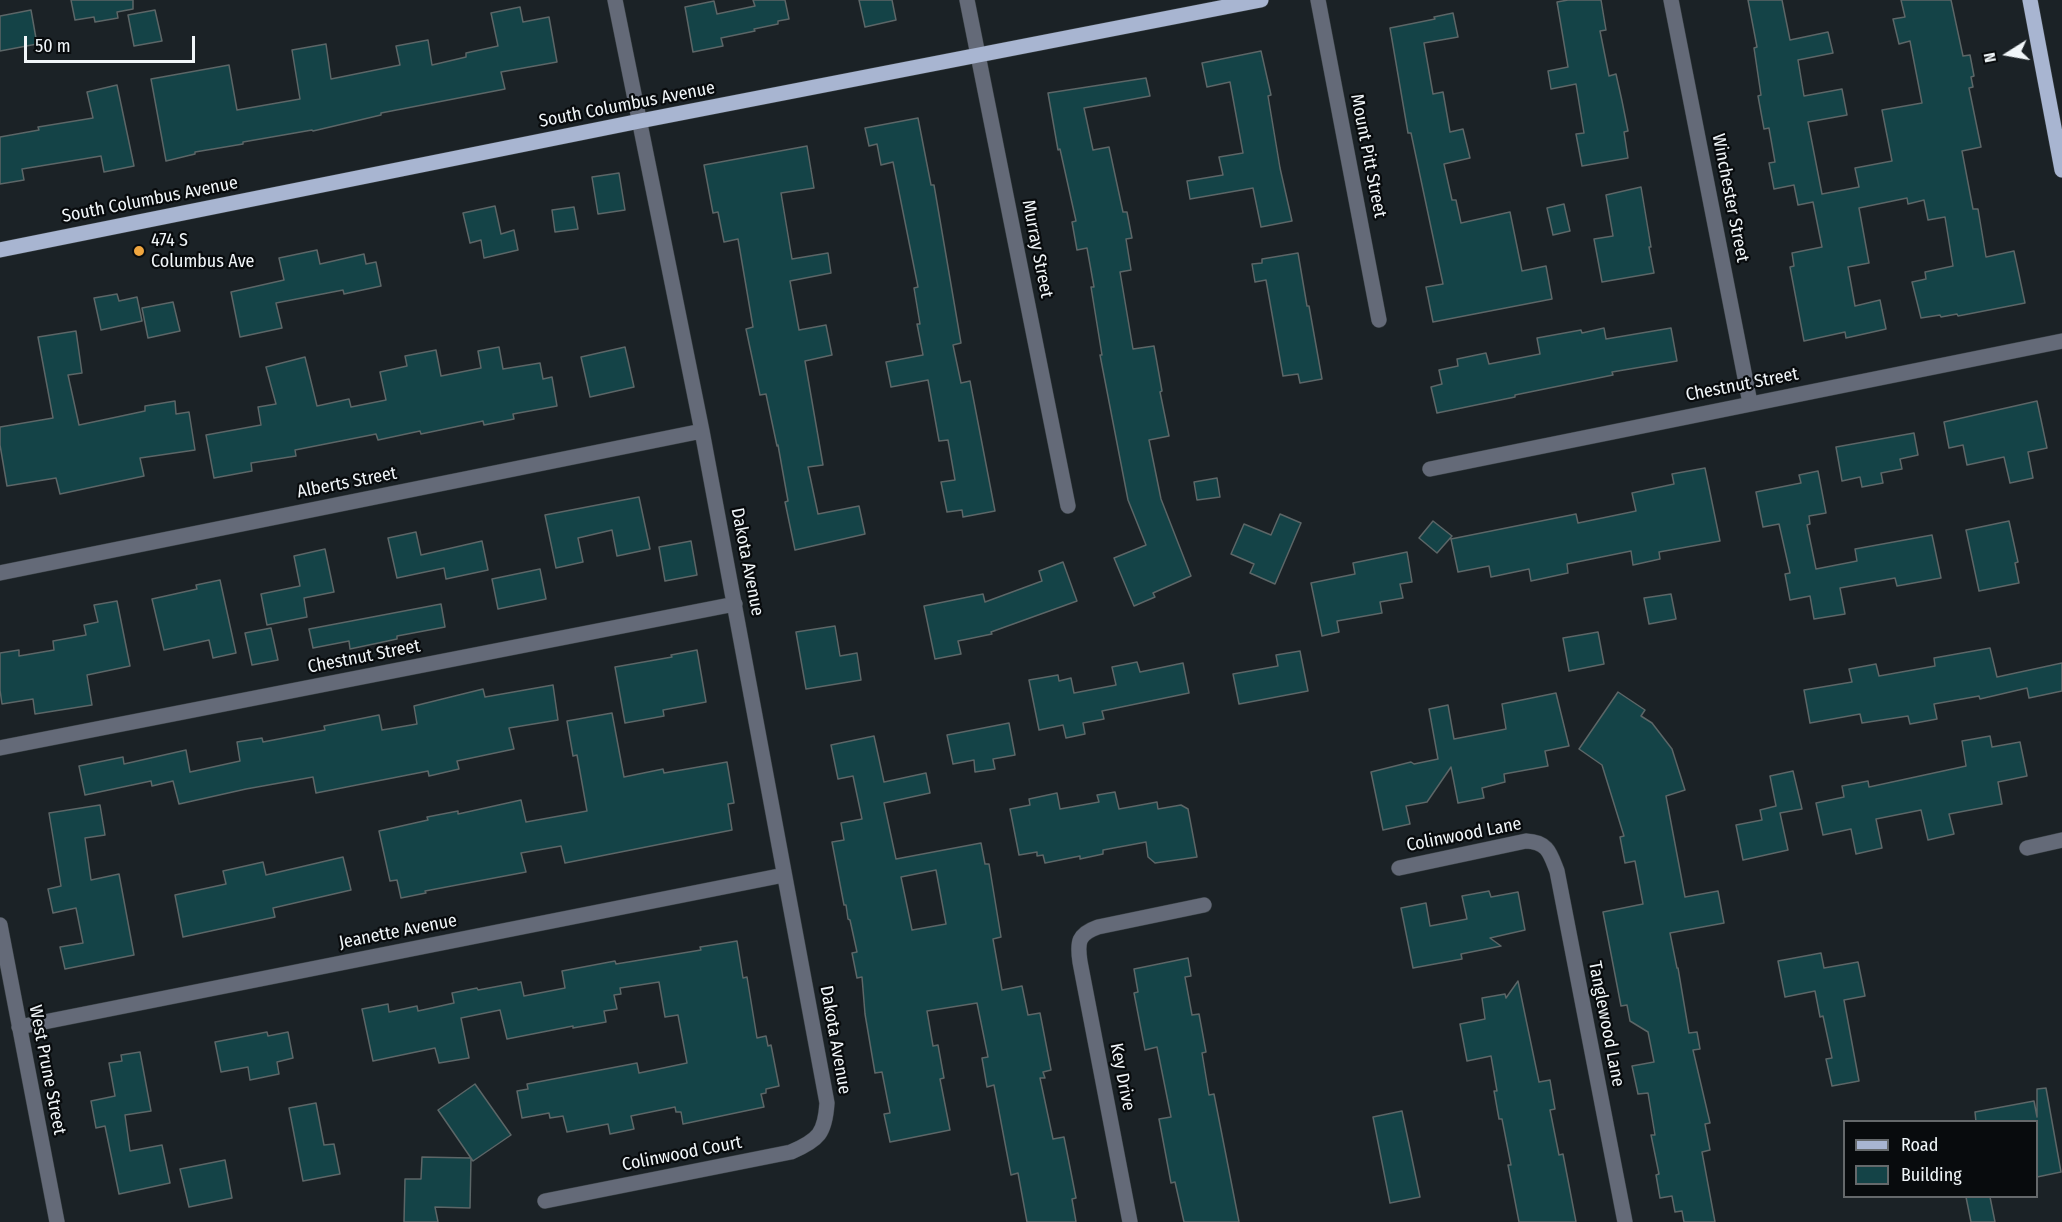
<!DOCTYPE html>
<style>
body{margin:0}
#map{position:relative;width:2062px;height:1222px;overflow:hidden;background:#1b2226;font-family:"Fira Sans Condensed",sans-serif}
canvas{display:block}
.legend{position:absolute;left:1843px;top:1120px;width:195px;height:78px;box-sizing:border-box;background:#080b0d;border:2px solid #65696b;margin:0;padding:8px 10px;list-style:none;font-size:18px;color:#f1f6f9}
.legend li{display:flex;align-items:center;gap:12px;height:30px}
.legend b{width:30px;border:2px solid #65696b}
.north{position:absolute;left:1978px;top:24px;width:60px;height:60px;-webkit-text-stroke:4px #080b0d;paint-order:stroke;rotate:259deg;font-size:16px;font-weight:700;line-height:24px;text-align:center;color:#f1f6f9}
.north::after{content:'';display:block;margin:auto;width:21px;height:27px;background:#f1f6f9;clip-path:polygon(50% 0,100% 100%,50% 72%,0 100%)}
.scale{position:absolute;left:24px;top:36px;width:171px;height:27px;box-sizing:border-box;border:3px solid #f1f6f9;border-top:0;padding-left:8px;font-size:18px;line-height:21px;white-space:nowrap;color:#f1f6f9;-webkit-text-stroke:4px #080b0d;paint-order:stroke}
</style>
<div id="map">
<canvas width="2062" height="1222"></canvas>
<ul class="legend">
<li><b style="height:8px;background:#a8b5d1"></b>Road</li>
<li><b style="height:16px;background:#144347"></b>Building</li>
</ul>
<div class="north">N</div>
<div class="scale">50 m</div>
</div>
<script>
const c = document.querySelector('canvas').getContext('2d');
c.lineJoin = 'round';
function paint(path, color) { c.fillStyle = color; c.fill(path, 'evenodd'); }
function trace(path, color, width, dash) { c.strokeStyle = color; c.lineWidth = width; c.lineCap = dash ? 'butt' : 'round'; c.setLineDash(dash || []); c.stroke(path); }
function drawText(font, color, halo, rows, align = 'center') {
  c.font = font + ' "Fira Sans Condensed",sans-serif'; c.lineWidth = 4.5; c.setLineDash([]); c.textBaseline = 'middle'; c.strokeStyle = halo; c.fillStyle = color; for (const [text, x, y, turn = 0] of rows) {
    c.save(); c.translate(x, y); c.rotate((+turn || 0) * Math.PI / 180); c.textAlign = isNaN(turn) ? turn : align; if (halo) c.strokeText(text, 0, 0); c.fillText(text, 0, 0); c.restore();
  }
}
const building = new Path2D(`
 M71,0H133V9L117,12L118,18L95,22L94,17L75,20Z
 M753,0H785L789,19L778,21V24L754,29L755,31L721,38L723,46L693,52L685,7L714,1L717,14L755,6Z
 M859,0H892L896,20L865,27Z
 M1568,0H1601L1606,30L1600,31L1609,76L1616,74L1622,101L1628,131L1624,132L1628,158L1582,166L1576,134L1584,133L1576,84L1551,89L1548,71L1568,67L1557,2Z
 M1748,0H1782L1790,40L1828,32L1833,53L1798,60L1804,96L1842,89L1847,115L1808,122L1822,194L1859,187L1855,168L1892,161L1882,110L1922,103L1910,41L1899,44L1893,19L1905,17L1901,0H1951L1963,56L1970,55L1974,76L1971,77L1973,87L1969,88L1981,147L1962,151L1973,209H1978L1986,257L2014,251L2025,303L1958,316L1957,314L1941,317L1940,315L1921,318L1912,282L1926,279L1925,272L1953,266L1945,217L1928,220L1924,200L1908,204L1907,198L1859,208L1869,263L1848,267L1855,306L1880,300L1886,329L1846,338L1845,332L1804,341L1790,267L1794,266L1792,253L1822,247L1813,202L1798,205L1794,185L1774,189L1769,163L1775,162L1769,128L1764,129L1758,96L1761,95L1754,48L1757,47Z
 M520,7L523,22L549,17L557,62L501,72L505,89L381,113V115L313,131L312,130L243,142V144L195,152V154L166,161L151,79L229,65L237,110L300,99L292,50L326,44L331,79L400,65L396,46L428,40L432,65L466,57V53L498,46L491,13Z
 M31,10L37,44L0,51V16Z
 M155,10L162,41L134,46L128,15Z
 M1453,13L1458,37L1424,43L1433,94L1443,92L1450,132L1463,129L1470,158L1444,164L1452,200H1456L1461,223L1510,212L1522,271L1546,266L1552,299L1433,322L1426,287L1443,284L1411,133H1408L1390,28L1435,19L1434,17Z
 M1261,51L1271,95L1268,96L1280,168L1292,221L1261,227L1253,188L1190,199L1187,181L1223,175L1219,157L1243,153L1230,82L1207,87L1202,63Z
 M1146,78L1150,96L1084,108L1093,150L1109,147L1123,212H1127L1132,238L1126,239L1131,270L1120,272L1133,349L1154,346L1162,391L1160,392L1169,436L1149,440L1161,499L1191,576L1153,593L1155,597L1134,606L1114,558L1146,545L1128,500L1100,355H1102L1091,287H1094L1087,248L1077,250L1072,222L1076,221L1060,149L1058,150L1048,93Z
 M117,85L134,166L104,172L101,156L22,169L24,180L0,184V137L39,130L38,127L93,118L87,92Z
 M918,118L931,185H934L961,343L953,345L961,383L970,381L995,511L963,517L962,510L947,512L941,482L955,480L948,440L939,441L928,380L891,387L886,362L923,355L917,324H920L914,288L918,287L893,162L881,165L877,144L869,146L865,128Z
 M807,146L814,188L781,193L792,259L828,253L831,273L790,281L799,330L826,325L832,355L805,361L823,465L808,467L818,514L859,506L865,534L795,550L785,502L788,501L778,445L777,446L766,394L760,395L746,329L753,327L738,239L724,242L718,212L713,213L704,165Z
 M619,173L625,210L598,214L592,177Z
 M1641,187L1651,247H1649L1654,273L1602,282L1594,239L1613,236L1606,195Z
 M1564,204L1570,231L1553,235L1547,208Z
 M495,206L501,234L514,230L518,250L484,258L481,240L470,243L463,213Z
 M574,207L578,229L555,232L552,210Z
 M317,250L320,264L364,254L366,264L376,262L381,286L344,294L343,290L276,303L282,328L240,337L231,292L284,280L279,258Z
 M1298,253L1307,306H1309L1322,379L1300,383L1298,374L1283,376L1266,280L1255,282L1252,264L1262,263V259Z
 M117,294L119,301L137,297L142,321L101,330L94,298Z
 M173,302L180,331L148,338L142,308Z
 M1604,328L1606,339L1671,328L1677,361L1612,372L1613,375L1515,395V397L1437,413L1431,387L1442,384L1439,370L1458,366L1457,359L1486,353L1489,364L1540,354L1537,338L1581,330L1582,333Z
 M76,331L82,373L68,375L79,425L145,411V406L175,401L176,414L189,412L195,450L140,458L144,476L60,494L56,478L7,486L0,445V427L53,418L38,337Z
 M499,347L503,369L540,363L543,379L552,377L557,406L513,414L514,419L484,425L483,421L421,434L420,431L378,440L376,434L295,450L296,456L251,463L252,471L214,478L206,435L261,425L258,407L276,404L266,367L305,357L317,406L349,399L351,407L386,400L380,372L407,366L405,356L436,350L441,376L481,368L478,351Z
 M625,347L634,387L590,397L581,357Z
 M2037,401L2047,448L2028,452L2033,478L2010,483L2004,457L1967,465L1963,445L1949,448L1944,422Z
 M1914,433L1918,455L1900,459L1902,469L1881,473L1883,483L1862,487L1860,477L1842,481L1836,447Z
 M1705,468L1720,541L1659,552L1660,559L1633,565L1631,551L1567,564L1568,573L1531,581L1529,569L1491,577L1489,566L1458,572L1451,539L1576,514L1578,523L1636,511L1632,493L1674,484L1672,474Z
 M1818,471L1826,513L1809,516L1810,524L1807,525L1816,569L1857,561L1855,549L1932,535L1941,578L1897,586L1895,578L1840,588L1845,614L1814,619L1810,596L1790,600L1785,574L1790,573L1779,524L1763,527L1756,492L1801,483L1799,475Z
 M1217,478L1220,497L1197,500L1194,482Z
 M639,497L650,549L617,556L612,530L578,538L583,562L556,568L545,515Z
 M1280,514L1301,523L1275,584L1250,573L1254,564L1231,554L1244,524L1271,535Z
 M1433,521L1452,536L1437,553L1419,538Z
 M2009,521L2018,562L2015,563L2019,583L1979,591L1966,530Z
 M416,532L421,555L482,541L488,570L446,579L444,568L397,578L388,538Z
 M691,541L697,575L665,581L659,547Z
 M325,549L334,592L304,598L307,617L267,625L261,594L300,586L294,556Z
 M1407,552L1412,582L1400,584L1403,598L1380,602L1382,613L1337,621L1339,632L1322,636L1311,583L1355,574L1353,563Z
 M1063,562L1077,601L991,632L992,634L958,641L961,654L935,659L924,606L983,594L985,602L1042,581L1039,571Z
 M540,569L546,599L498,609L492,579Z
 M220,580L236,653L213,658L209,640L164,650L152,599L197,589L196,585Z
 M1671,594L1676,619L1649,624L1644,598Z
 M117,601L130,666L87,675L92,705L35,714L33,699L2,704L0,690V653L19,650V656L54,650L53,641L86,635L84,625L98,622L94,605Z
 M441,604L445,627L397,636V639L350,649L349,641L313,648L309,629Z
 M835,626L840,656L857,653L861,680L806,689L796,632Z
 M271,628L278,660L252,665L245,633Z
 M1598,632L1604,664L1569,671L1563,638Z
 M1990,648L1997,677L2062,663V691L2029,698L2027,688L1980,699L1979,696L1934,704L1937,719L1910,724L1908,716L1862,723L1860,714L1810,723L1804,690L1852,682L1849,669L1876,664L1879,676L1935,666L1934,658Z
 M697,650L706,702L663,710L664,716L625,723L615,667L672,657L671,655Z
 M1300,651L1308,691L1239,704L1233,674L1278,666L1276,655Z
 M1137,662L1140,672L1183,663L1189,693L1102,711L1104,719L1083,723L1085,734L1066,738L1063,725L1039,730L1029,680L1058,675L1059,681L1071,678L1074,693L1116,685L1112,667Z
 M553,685L558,720L509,728L514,749L457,761L459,769L429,776L428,771L316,793L313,777L246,789L179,804L173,781L152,786L151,781L85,795L79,766L123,757L124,764L186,750L190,772L240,761L237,742L262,738L263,742L325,730L324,726L379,715L382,730L417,724L414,706L483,689L485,697Z
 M1618,692L1645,710L1641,716L1652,723L1672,749L1685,790L1666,796L1685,897L1718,891L1724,923L1670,933L1677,968H1678L1689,1033L1697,1032L1700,1049L1693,1050L1710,1123L1705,1124L1710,1150L1702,1152L1715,1222H1684L1682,1211L1675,1212L1672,1196L1660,1198L1656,1175L1659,1174L1651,1135H1655L1648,1093L1638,1094L1632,1066L1654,1062L1648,1032L1630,1021L1627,1005L1621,1006L1603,912L1643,904L1635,861L1625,863L1620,837L1624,836L1602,765L1579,749Z
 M1556,693L1569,746L1545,751L1548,766L1504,774L1505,782L1482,788L1484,798L1458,803L1451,767L1427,802L1406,806L1410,824L1383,830L1371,772L1411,762L1414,764L1438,759L1429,709L1448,705L1454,739L1506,729L1502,704Z
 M612,713L624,777L663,769L664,773L727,762L734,803L728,804L732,830L565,863L561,846L521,853L526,872L425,891L426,893L401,898L397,880L390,881L379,831L428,820L427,817L458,811V814L521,800L526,822L587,811L577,755L573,756L567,721Z
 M1009,723L1015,755L993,759L995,769L975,772L974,760L953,764L947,735Z
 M874,736L884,782L926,773L930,793L884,803L896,859L981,843L985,864H989L1001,937L993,939L1002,990L1022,986L1028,1015L1040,1013L1051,1070L1043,1072L1045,1078H1040L1053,1139L1064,1137L1076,1198L1072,1199L1076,1222H1027L1018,1173L1011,1175L994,1085L987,1087L982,1058L988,1057L977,1003L927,1011L933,1046L938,1045L944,1078L940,1079L950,1130L890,1142L884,1114L890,1113L882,1072L875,1073L865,1014L862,977L857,978L852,953L857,952L850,920L848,919L846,905H844L832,842L844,840L841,823L862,819L853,776L838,779L831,745ZM936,870L946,924L912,930L901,877Z
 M1990,736L1992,747L2020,742L2027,776L1998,782L2002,804L1949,814L1954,834L1928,840L1921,810L1876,819L1882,848L1856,854L1851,829L1823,835L1816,803L1844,797L1842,786L1868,781L1869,787L1966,766L1962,741Z
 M1793,771L1802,809L1780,813L1788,850L1743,860L1736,825L1762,820L1760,810L1776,806L1770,776Z
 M1115,792L1119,809L1157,802L1158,809L1181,805L1188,809L1197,857L1155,863L1148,857L1146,842L1103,850V854L1080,859V856L1045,863L1043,855L1037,856V852L1019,855L1010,809L1030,805L1029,799L1057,793L1060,809L1099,802L1097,795Z
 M100,805L105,835L85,838L91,880L119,874L134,955L65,969L60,947L83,943L76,908L53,913L48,889L61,886L49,813Z
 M343,857L351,890L273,908L275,917L183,937L175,895L226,884L223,871L263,862L266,875Z
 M1489,891L1491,897L1518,892L1525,930L1490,938L1501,946L1461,954L1462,959L1413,968L1401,908L1426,903L1430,926L1467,919L1462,896Z
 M737,941L743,978L747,977L757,1038L766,1036L768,1046L771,1045L779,1086L766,1089V1093L761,1094L764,1107L683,1124L681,1112H676L675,1107L631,1116L634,1129L610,1134L608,1124L567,1132L563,1116L550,1118L549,1113L522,1118L517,1091L528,1089L527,1084L637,1063L639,1073L687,1063L678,1015L665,1017L659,982L620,988L621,994L614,995L617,1009L604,1011L606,1022L573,1028V1026L507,1039L500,1010L461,1018L469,1058L439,1063L435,1048L373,1061L362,1009L388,1004L389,1012L417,1006L418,1011L454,1003L452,993L477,988L478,990L521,982L524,996L565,988L562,971L615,961L616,964L701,950L700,947Z
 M1821,953L1824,968L1858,962L1865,996L1844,1000L1859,1081L1832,1086L1826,1059L1832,1058L1823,1016L1820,1017L1815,991L1785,997L1778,961Z
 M1188,958L1191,976L1185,977L1192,1015L1199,1014L1206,1052L1202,1053L1209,1095L1214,1094L1239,1222H1184L1175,1182L1171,1183L1159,1119L1171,1117L1157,1047L1145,1050L1134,993L1138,992L1134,969Z
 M1518,981L1539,1082L1550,1080L1555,1109L1550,1110L1559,1155L1563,1154L1576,1222H1519L1508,1165H1511L1502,1119H1499L1494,1091H1497L1491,1056L1467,1061L1460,1024L1485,1019L1482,998L1505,994L1506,998Z
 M267,1032L268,1036L288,1032L293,1058L277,1062L279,1074L250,1080L248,1067L221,1072L215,1042Z
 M140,1052L151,1111L125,1115L130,1151L162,1145L170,1183L119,1194L105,1126L96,1128L91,1101L115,1096L109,1063L122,1061L121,1055Z
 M475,1084L511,1135L473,1161L438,1110Z
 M2046,1088L2061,1172L2037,1177V1122H1976L1975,1112L2034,1101L2037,1117V1089Z
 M316,1103L324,1145L334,1144L340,1174L303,1181L289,1108Z
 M1402,1111L1420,1197L1390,1203L1373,1117Z
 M422,1157L471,1158L470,1208L435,1207L438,1222H404L405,1179H421Z
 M225,1160L232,1198L189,1207L180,1169Z
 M1966,1197H1990L1995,1222H1971Z`);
paint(building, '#144347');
trace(building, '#5c6667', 1.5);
const minor = new Path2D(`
 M967,0L1068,506
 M1318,0L1379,320
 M1671,0L1750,403
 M1430,469L2062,341
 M0,573L702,431
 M0,748L735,604
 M2027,848L2062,840
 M1399,868L1526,841C1548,842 1550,853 1557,871L1625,1222
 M0,925L57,1222
 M19,1027L784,875
 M545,1201L791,1152C819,1140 825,1133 827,1103L702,431L615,0
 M1130,1222L1080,962C1077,942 1078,934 1098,927L1204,905`);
const major = new Path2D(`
 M2030,0L2062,170
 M0,250L640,121L1261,0`);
trace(minor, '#394044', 16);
trace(major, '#394044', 16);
trace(minor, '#646a78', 15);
trace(major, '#a8b5d1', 15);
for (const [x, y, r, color] of [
 [139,251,6,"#f0a63f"]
]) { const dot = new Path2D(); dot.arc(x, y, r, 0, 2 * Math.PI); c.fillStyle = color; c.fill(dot); trace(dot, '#080b0d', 2); }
drawText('18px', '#f1f6f9', '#080b0d', [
 ["South Columbus Avenue",627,105,-11],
 ["Mount Pitt Street",1368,156,79],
 ["Winchester Street",1730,198,79],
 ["South Columbus Avenue",150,200,-11],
 ["Murray Street",1037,249,79],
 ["Chestnut Street",1742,385,-11],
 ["Alberts Street",347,483,-11],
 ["Dakota Avenue",747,562,79],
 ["Chestnut Street",364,657,-11],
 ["Colinwood Lane",1464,835,-11],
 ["Jeanette Avenue",398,932,-11],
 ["Tanglewood Lane",1606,1024,79],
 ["Dakota Avenue",835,1040,80],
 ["West Prune Street",47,1070,79],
 ["Key Drive",1122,1077,79],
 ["Colinwood Court",682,1154,-11]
]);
drawText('18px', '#f1f6f9', '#080b0d', [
 ["474 S",151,241],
 ["Columbus Ave",151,262]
], 'left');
</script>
